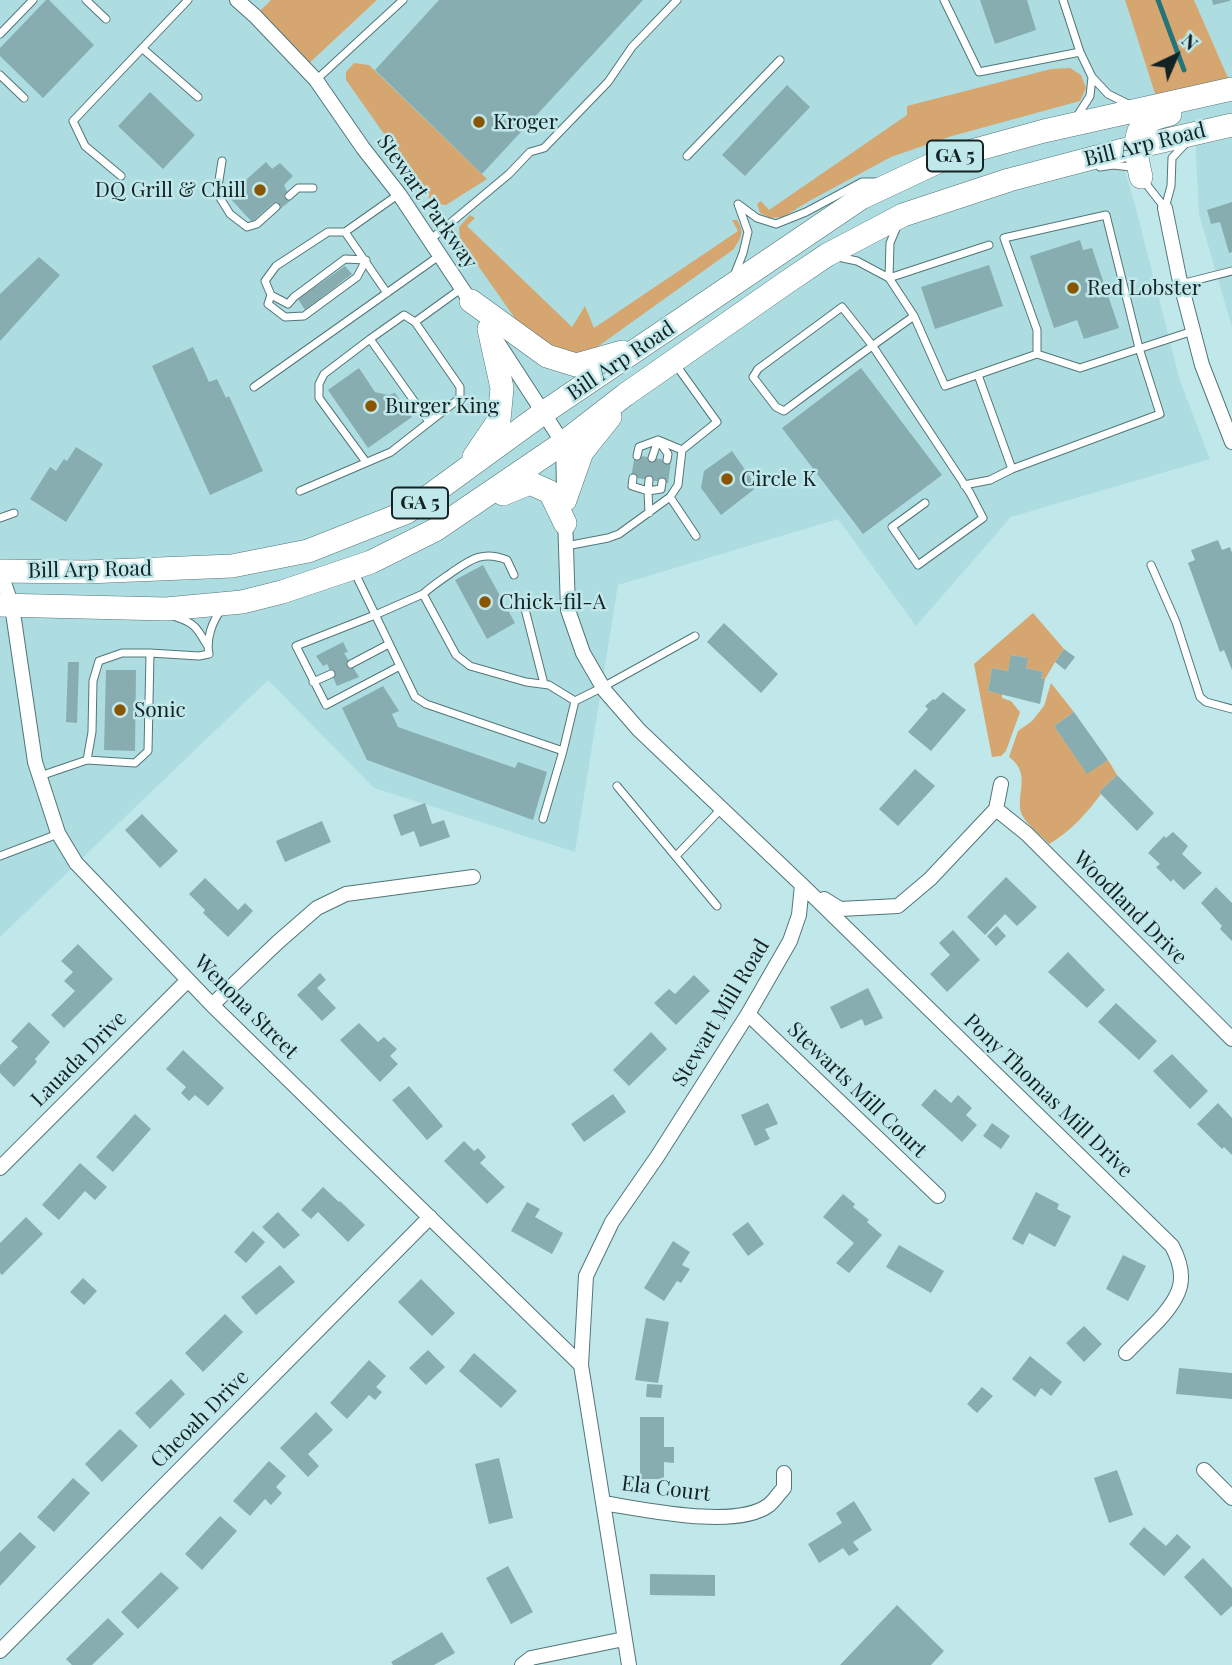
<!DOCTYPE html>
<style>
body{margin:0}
#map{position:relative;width:1232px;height:1665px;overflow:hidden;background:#c0e7e9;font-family:"Playfair Display",serif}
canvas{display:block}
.north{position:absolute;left:1141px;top:21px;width:70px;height:70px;-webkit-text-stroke:5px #c0e7e9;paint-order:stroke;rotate:44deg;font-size:19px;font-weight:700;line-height:28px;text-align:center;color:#132223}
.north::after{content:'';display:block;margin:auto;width:24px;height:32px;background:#132223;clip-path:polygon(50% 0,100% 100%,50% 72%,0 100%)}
</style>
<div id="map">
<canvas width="1232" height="1665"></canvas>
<div class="north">N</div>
</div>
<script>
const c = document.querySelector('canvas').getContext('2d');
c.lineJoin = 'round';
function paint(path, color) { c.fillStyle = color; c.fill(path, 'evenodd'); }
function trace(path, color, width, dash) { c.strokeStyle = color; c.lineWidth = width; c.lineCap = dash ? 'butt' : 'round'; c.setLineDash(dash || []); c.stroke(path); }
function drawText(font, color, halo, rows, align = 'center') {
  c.font = font + ' "Playfair Display",serif'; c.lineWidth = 5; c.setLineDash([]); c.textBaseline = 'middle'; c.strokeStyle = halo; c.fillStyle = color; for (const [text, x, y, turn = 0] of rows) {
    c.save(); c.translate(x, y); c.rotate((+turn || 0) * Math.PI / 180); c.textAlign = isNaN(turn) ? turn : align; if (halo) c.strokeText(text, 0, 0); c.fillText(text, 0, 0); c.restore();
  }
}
paint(new Path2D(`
 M0,0H272L304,68L377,0H1125L1159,105L1232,89V327L1199,214L1195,133L1119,151L1135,205L1180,381L1210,459L1011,517L916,626L838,519L618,585L575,852L374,788L268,680L0,937Z
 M1194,0H1232V87Z`), '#addde1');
paint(new Path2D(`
 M271,0H377L304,68L255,16Z
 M1125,0H1194L1232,87L1159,106Z
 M354,63L369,65L487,179L446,205L437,204L430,199L346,80V72Z
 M1070,68L1081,75L1086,88L1080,101L952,136L891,157L811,200L783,217L770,218L760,213L757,204L761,201L769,210L907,115V106L1051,69Z
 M470,215L475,218L467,226L572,327L585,306L594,328L738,231L732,220H737C745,233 741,237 734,249L593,350L571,354L539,346L526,334L460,240L459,227Z
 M1033,613L1064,649L1055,662L1045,679H1041L1043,672L1026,668L1027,658L1012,655L1008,671L992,668L988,691L1002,694V698L1011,701L1020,712L1006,751L1001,756L992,757L974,664Z
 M1051,683L1074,712L1054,726L1087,773L1108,760L1117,775L1099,792L1101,794C1087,813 1070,832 1049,844C1041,835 1028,826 1022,815C1014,796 1033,774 1009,757L1018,731L1032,721L1044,706Z`), '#d6a670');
trace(new Path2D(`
 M1158,0L1184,70`), '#24747a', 5);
paint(new Path2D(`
 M46,0H49L94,45L43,98L0,56V48Z
 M439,0H643L482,174L375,70Z
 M980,0H1027L1036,30L995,44Z
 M1212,0H1230V1L1213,5Z
 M787,85L810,107L745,176L722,155Z
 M150,92L195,135L163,169L118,126Z
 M266,162L272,169L280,163L293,176L284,185L291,200L279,210L273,203L252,222L228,196Z
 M1232,202V252L1229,253L1220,222L1211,224L1207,210Z
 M1080,240L1083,250L1092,248L1119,328L1084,339L1077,320L1054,328L1030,256Z
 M39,257L60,275L0,341V294Z
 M989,265L1003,306L935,329L921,287Z
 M345,266L352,274L305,310L298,299Z
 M193,347L209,382L217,379L226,398L229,396L263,471L210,495L152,366Z
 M359,368L375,392L388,395L395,393L412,417L368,448L328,390Z
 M861,368L942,475L863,534L782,428Z
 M76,447L103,464L66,522L30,499L50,467L56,471L64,459L67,461Z
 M732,451L757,487L721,515L701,488L704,471Z
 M635,455L671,461L668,483L631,477Z
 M1218,540L1222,550L1230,547L1232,553V670L1224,650L1220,652L1188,563L1195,560L1191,550Z
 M483,565L515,623L487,639L455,580Z
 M724,623L778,674L761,693L707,642Z
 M343,642L348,652L344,653L359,677L337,686L327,664L323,666L316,656Z
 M1064,649L1075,657L1065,670L1055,662Z
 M1011,655L1028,658L1026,668L1043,672L1041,679H1045L1040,704L988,691L992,668L1008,671Z
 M68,662H79L77,723L66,722Z
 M106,670H136L135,751L104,750Z
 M383,686L399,711L392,714L398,727L515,768L518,762L547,772L533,820L367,760L342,708Z
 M943,692L966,710L931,751L908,732L928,709L925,706L933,699L935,700Z
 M1074,712L1108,760L1087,774L1054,726Z
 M915,769L935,786L898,826L879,809Z
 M1117,775L1154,813L1137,831L1099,792Z
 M425,803L432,824L444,820L450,837L420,847L414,831L401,836L393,815Z
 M142,814L178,851L160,868L125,830Z
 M322,821L331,842L285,862L276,841Z
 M1173,832L1188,846L1182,854L1202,873L1184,890L1173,879L1171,882L1156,867L1160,864L1148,853L1164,836L1166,838Z
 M1006,877L1037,907L1017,926L1005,914L985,935L967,917Z
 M205,878L238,910L245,903L253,911L228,937L203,913L205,910L189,894Z
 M1216,887L1232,903V941L1220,929L1222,926L1201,903Z
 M997,926L1006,936L996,946L987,936Z
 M953,930L980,960L947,992L930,974L950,955L939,943Z
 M78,944L113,979L64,1028L51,1015L75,991L64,981L73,972L61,961Z
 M1068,952L1105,990L1087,1008L1048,972Z
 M320,973L326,980L317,988L336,1008L322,1021L297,995Z
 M694,975L710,991L676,1025L654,1003L669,989L675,994Z
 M868,988L883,1018L865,1026L862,1019L841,1029L830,1007Z
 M1116,1003L1157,1041L1139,1060L1098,1022Z
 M29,1022L50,1042L35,1059L37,1062L14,1087L0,1073V1065L18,1047L11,1041Z
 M359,1023L378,1042L384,1037L397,1049L390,1056L398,1064L380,1082L340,1040Z
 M651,1032L667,1049L629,1086L613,1070Z
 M183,1050L224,1088L208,1106L195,1095L189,1101L181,1093L186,1087L166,1069Z
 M1172,1054L1208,1091L1190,1109L1153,1071Z
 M409,1086L443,1126L427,1140L392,1100Z
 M935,1089L951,1103L958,1095L972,1108L966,1115L977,1125L962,1142L921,1105Z
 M613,1094L626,1112L584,1142L571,1124Z
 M768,1103L778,1124L765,1129L770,1139L755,1146L741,1115Z
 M1218,1103L1232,1118V1155L1224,1147L1222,1149L1197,1124Z
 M135,1114L151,1129L113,1172L96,1157Z
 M992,1123L1010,1136L1001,1149L983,1136Z
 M464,1141L474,1151L478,1148L486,1157L480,1163L505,1187L487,1204L444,1161Z
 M80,1163L107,1187L95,1200L85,1191L59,1220L42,1205Z
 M323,1187L339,1202L340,1201L365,1225L348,1242L318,1212L311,1219L301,1210Z
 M1036,1192L1059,1204L1057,1209L1071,1216L1055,1247L1029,1233L1023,1245L1012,1239Z
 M843,1194L855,1204L853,1207L869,1220L867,1222L882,1235L849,1273L836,1263L854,1243L823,1217Z
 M527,1202L540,1209L535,1217L563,1233L552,1254L511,1231Z
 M278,1212L300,1235L284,1249L262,1227Z
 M26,1217L43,1234L2,1275L0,1273V1243Z
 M748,1222L764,1244L748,1256L732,1234Z
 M253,1231L265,1242L246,1263L234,1252Z
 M673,1241L690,1252L682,1265L690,1269L681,1283L677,1281L664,1301L644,1288Z
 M899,1245L944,1271L931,1293L886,1267Z
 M1123,1255L1146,1266L1128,1301L1106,1289Z
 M280,1265L295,1282L256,1315L241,1297Z
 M83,1278L97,1291L84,1305L70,1292Z
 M421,1279L455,1313L432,1336L398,1302Z
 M225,1314L243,1332L203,1372L185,1353Z
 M646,1318L669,1322L658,1383L635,1380Z
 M1084,1326L1102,1344L1084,1362L1066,1343Z
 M428,1350L445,1367L426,1385L409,1368Z
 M474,1353L517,1391L501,1408L459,1371Z
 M1030,1356L1062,1382L1051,1396L1041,1388L1035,1397L1012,1379Z
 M369,1360L386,1376L376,1387L382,1392L375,1400L369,1395L347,1419L330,1403Z
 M1179,1368L1232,1373V1399L1176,1394Z
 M171,1379L185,1394L150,1429L135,1413Z
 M647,1384L663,1385L661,1398L646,1397Z
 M982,1387L993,1396L977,1413L967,1404Z
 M316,1412L333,1430L308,1454L319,1466L308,1477L280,1448Z
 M640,1417H664V1447H674V1463L664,1462V1479H640Z
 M120,1429L138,1446L102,1482L85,1464Z
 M499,1458L513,1518L489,1524L475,1464Z
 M269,1461L286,1476L276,1487L282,1493L271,1505L265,1499L250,1516L233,1501Z
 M1117,1470L1133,1515L1109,1523L1094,1478Z
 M73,1478L90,1493L54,1532L37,1517Z
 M854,1501L872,1530L853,1542L859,1550L849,1556L843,1548L819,1563L808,1544L842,1523L836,1513Z
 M220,1516L237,1531L202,1570L185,1554Z
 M1144,1527L1166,1546L1177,1534L1191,1547L1164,1576L1129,1544Z
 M20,1532L36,1547L0,1586V1552Z
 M1203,1558L1232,1588V1606L1221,1616L1184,1577Z
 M508,1566L533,1612L511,1624L486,1578Z
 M161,1572L179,1588L138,1629L121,1612Z
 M650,1574L715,1575V1596L650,1595Z
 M897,1605L944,1651L931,1665H840Z
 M108,1618L124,1634L92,1665H72L66,1659Z
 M442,1632L455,1653L434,1665H393L391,1662Z`), '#88adb0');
const lane = new Path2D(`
 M86,0L106,19
 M944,0L979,72L1080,52L1092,77
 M1063,0L1080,52
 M0,34L33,0
 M142,48L198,97
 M0,75L24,98
 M316,80L403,0
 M1076,118L1090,96L1092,77L1108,94L1130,105
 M687,156L780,60
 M222,161L217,193L230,214L247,227L257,224L276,207
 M1100,167L1113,165L1131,167L1135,171
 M121,176L85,146L73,121L188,0
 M1143,180L1165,208L1171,186L1172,158L1186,143
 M289,196L298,188H313
 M345,232L387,293
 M430,240L509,174L530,152L544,148L608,82L632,47L677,0
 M838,257L857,261L889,278L914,316L945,386L1037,354V330L1004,238L1106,215L1139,348L1160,414L1012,469L978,375
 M734,276L743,253L748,232L738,204L757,218L776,224L806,212L862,182H875
 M889,278L989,245
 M889,278L890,243L898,224
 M1181,284L1232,271
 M271,295L268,304L285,317L304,316L357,277L366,260L345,259L294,297L288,304L271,295L265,281L276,266L328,232H345L399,194
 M914,316C870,347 827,379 784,411L776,407L753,377L758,369L842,307L872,345L970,493L983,518L918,565L892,527L925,503
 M415,322L404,315L370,339L429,422
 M1037,354L1080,368L1193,331
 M254,387L439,256
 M637,456L639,447L658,440L668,454L667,460
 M652,458L658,440L682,450
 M366,462L319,398V384L324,374L370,339
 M633,478L632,486L648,491L649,480
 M964,485L990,480L1012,469
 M300,491L391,452L460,398V387L415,322L462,288
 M670,497L696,536
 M649,513L648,491L661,489L662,482
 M0,518L14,513
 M566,546L608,538L619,534L670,497L678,485L682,450L717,422L676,365
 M1151,565L1176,622L1200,697L1206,702L1232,709
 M355,573L415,697L426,704L563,751L575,701L603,687L695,636
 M423,594C432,586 441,580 451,573C470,560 482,550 507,560L514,575
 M522,607L525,609L544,684
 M176,617C195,623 197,628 207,645
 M150,653L199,656L209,654C206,639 212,621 222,609
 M351,664L389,644
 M400,666L326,705L296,646L375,615L423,594L456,655L470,666L526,682L549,685L575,701
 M313,682L331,674
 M40,776L87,760L135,763L148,751L150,653H122L99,661L93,681L92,732L87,760
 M617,786L717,906
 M543,819L563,751
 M0,856L58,834
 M676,856L721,809`);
const street = new Path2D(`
 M237,0L255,16L316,80L363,148L399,194L475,308
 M1165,208L1179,277L1202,365L1232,442
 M498,343L563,443L564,489
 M565,516L568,610L583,653L605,691L639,730L802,885L799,915L790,941L748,1014L657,1157L612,1222L586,1276L581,1365L629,1665
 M0,571L12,606L35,762L58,833L76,863L212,1005L581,1365
 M996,809L1027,834L1232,1039
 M802,885L1172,1246C1189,1278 1181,1296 1158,1321C1147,1332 1137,1342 1126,1353
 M824,899L840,909L898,906L930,879L996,809L1001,784
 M212,1005L278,942L317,908L346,894L473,877
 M748,1014L938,1196
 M0,1168L188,980
 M1204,1470L1232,1498
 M603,1503C643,1509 736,1530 769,1505C775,1500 779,1493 784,1488V1473
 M0,1651L430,1217
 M522,1665L531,1658L624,1639`);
const primary = new Path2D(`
 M1141,177C1137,160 1130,133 1147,122C1154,118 1162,116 1170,114
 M471,301L547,356L576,365L622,352
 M474,457L499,420L502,388L489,329
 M503,494L530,483L550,492L565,523
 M565,500L582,452L610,417
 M0,571L86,572L232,566L308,551L407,512L543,413L861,198L946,158L1044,131L1232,89
 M0,605L166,609L242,602L282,592L371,562L435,530L563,443L625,395L787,282L827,255L903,215L1009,180L1119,151L1232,125`);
trace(lane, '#527678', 9);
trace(street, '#527678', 16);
trace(primary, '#527678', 24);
trace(lane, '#fff', 7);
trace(street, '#fff', 14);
trace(primary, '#fff', 23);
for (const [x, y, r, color] of [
 [479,122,7,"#895501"],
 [260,190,7,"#895501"],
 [1073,288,7,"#895501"],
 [371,406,7,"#895501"],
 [727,479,7,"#895501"],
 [485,602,7,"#895501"],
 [120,710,7,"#895501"]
]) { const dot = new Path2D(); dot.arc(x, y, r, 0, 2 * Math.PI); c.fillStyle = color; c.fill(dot); trace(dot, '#c0e7e9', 2.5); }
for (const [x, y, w] of [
 [955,156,56],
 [420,503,56]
]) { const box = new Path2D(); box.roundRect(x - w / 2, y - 15.5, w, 31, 5); c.fillStyle = '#c0e7e9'; c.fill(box); trace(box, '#132223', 2); }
drawText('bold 19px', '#132223', null, [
 ["GA 5",955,156],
 ["GA 5",420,503]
]);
drawText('21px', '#132223', '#c0e7e9', [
 ["Kroger",493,122],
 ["DQ Grill & Chill",246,190,"right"],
 ["Red Lobster",1087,288],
 ["Burger King",385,406],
 ["Circle K",741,479],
 ["Chick-fil-A",499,602],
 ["Sonic",134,710]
], 'left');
drawText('21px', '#132223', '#c0e7e9', [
 ["Bill Arp Road",1145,145,-14],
 ["Stewart Parkway",427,202,55],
 ["Bill Arp Road",621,361,-34],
 ["Bill Arp Road",90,570,-1],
 ["Woodland Drive",1130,908,45],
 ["Wenona Street",246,1007,45],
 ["Stewart Mill Road",721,1013,-59],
 ["Lauada Drive",79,1059,-45],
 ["Stewarts Mill Court",857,1090,44],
 ["Pony Thomas Mill Drive",1048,1096,44],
 ["Cheoah Drive",200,1419,-45],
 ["Ela Court",666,1489,7]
]);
</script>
